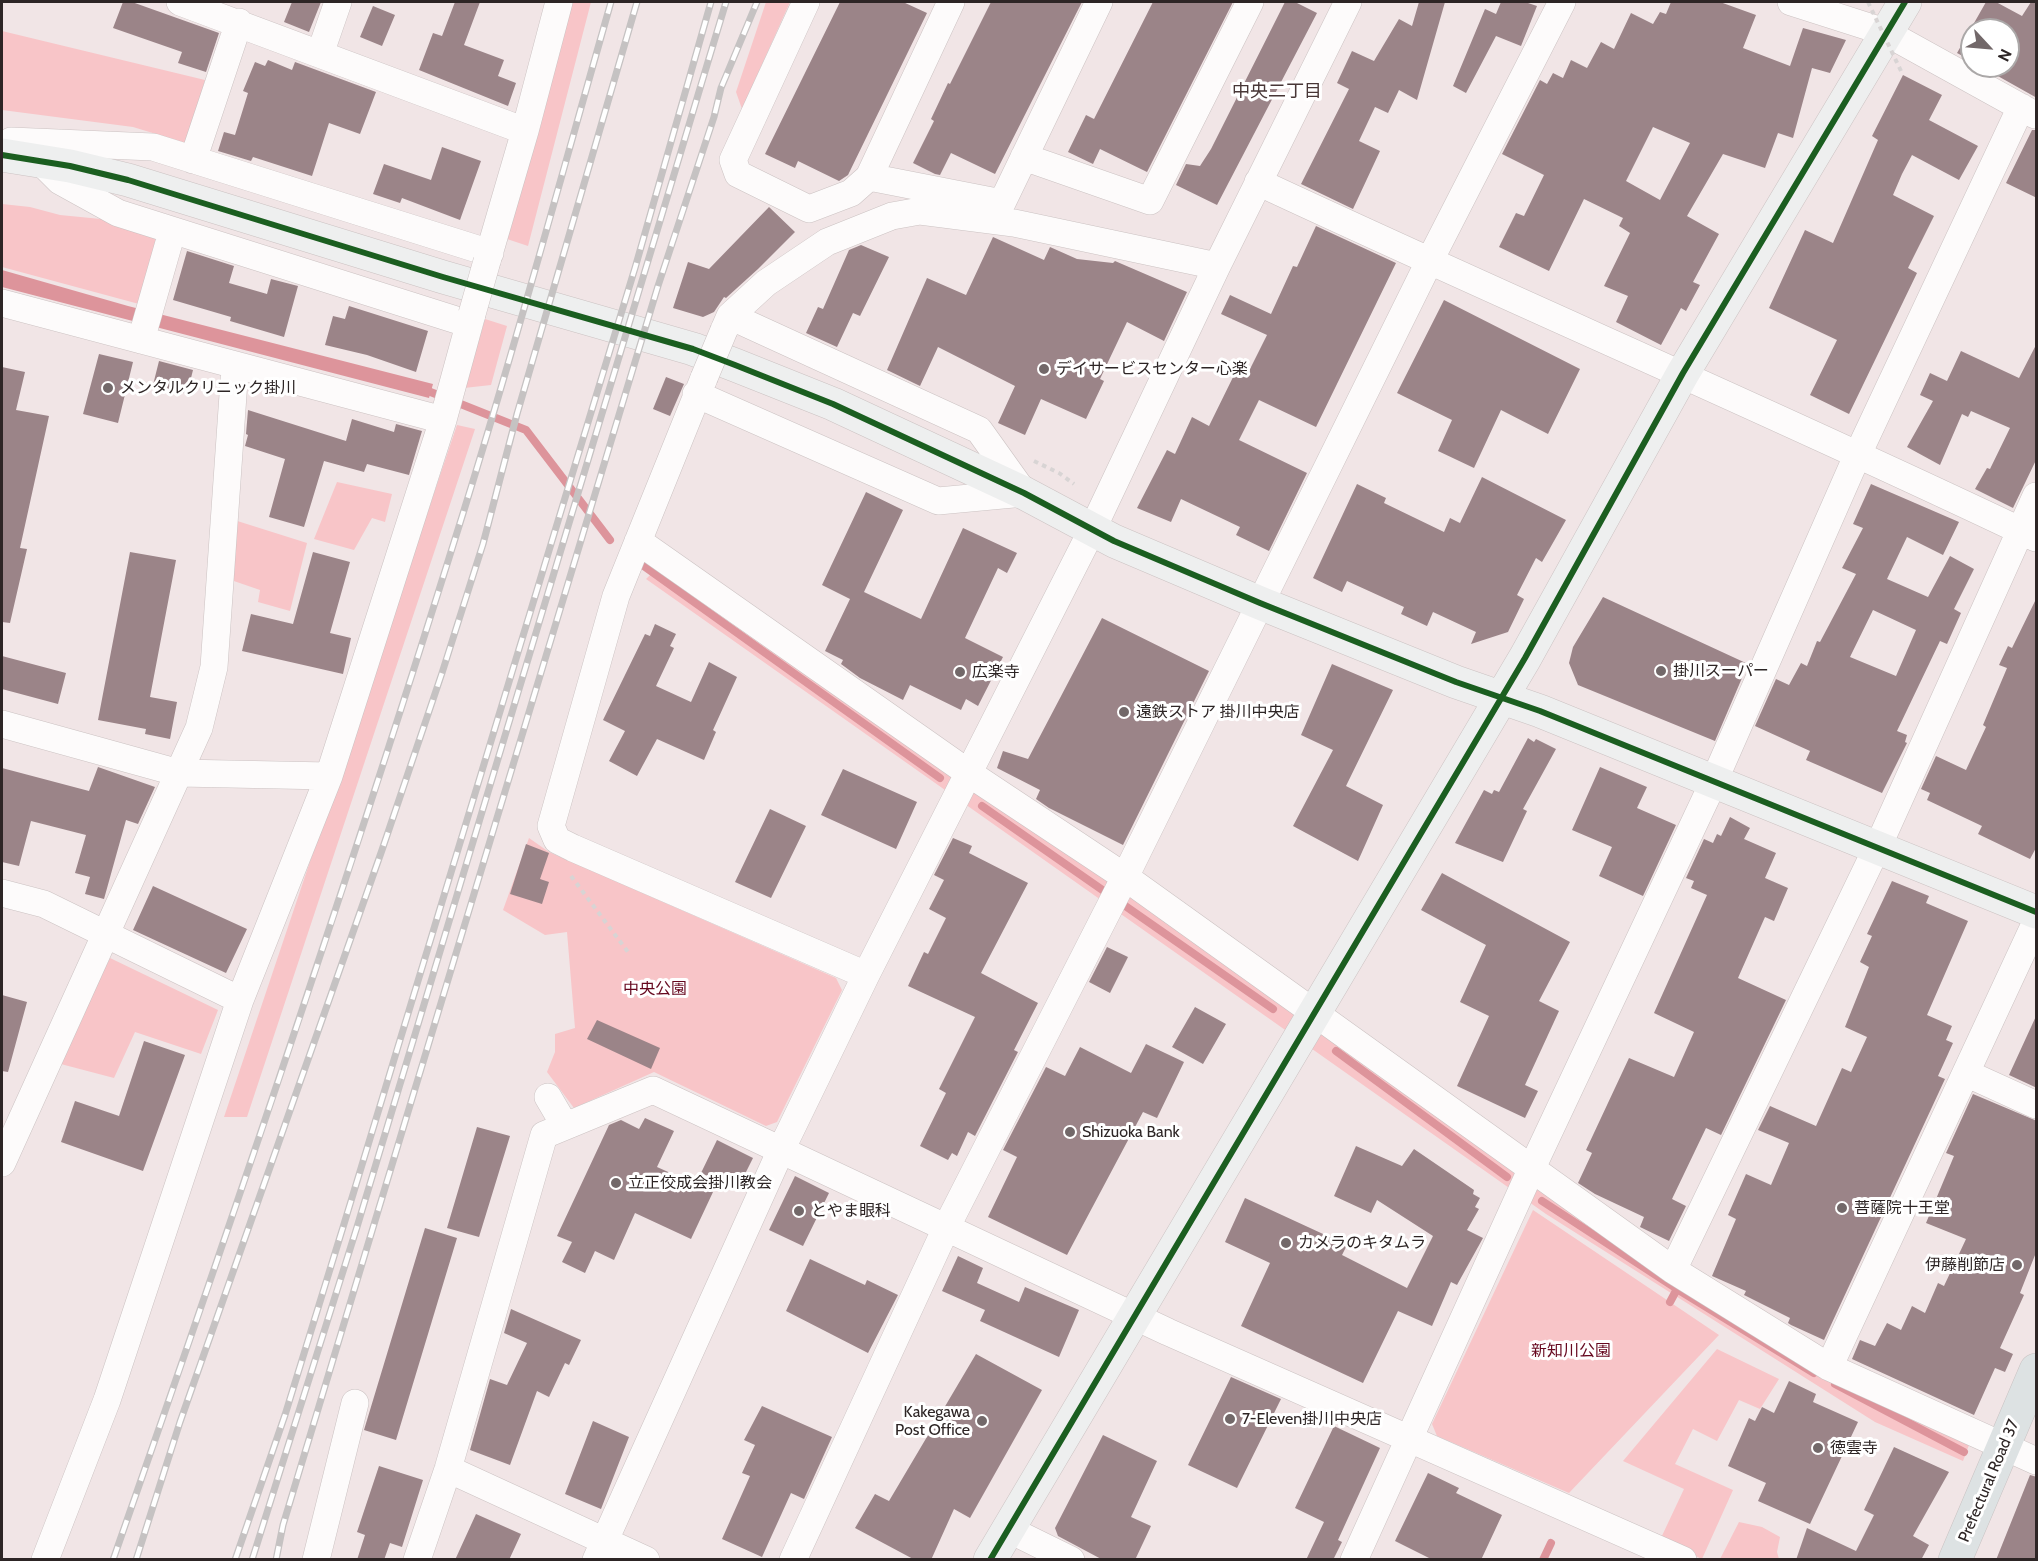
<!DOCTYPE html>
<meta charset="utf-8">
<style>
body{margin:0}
#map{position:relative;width:2038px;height:1561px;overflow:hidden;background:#f1e5e6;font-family:Cabin,sans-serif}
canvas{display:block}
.frame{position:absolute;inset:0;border:3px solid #2d2525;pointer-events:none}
.north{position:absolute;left:1960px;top:18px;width:60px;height:60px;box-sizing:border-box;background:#fff;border:2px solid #aba8a8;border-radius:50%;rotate:116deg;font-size:16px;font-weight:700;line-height:24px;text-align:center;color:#2d2525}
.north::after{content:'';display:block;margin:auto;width:21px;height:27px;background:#726869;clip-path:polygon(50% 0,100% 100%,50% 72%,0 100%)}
</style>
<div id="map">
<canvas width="2038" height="1561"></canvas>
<div class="frame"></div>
<div class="north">N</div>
</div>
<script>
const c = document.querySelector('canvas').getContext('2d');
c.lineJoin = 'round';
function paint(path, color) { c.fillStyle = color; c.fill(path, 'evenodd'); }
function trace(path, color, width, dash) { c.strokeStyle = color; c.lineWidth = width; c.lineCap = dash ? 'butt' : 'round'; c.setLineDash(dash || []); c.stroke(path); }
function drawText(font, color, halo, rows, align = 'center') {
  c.font = font + ' Cabin,"Noto Sans JP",sans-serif'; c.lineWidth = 6; c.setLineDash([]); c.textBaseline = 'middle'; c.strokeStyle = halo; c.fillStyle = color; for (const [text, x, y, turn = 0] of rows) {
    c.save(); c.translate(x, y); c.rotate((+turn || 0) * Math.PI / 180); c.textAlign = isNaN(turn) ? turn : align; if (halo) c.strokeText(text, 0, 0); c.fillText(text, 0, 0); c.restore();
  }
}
paint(new Path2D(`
 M570,2H591L528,246L507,239Z
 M766,2H790L742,109L736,92Z
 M2,31L205,80L189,144L133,127L2,110Z
 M2,204L30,207L60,215L111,220L157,238L139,304L2,267Z
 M485,319L507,326L491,385L464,388Z
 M457,425L475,429L247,1117H224Z
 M337,482L392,494L385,522L372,518L354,550L314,539Z
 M231,519L307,543L290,611L258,602L260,590L228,579Z
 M657,568L1418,1097L1969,1445L1963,1461L1875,1422L1546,1214L646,579Z
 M529,838L549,852L836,978L842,990L777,1122L766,1126L654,1072L574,1108L547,1072L555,1052V1034L575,1028L567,932L545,935L503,910Z
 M110,958L218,1010L201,1054L135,1032L114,1078L57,1063Z
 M1533,1210L1719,1335L1569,1493L1437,1436L1432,1424Z
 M1717,1349L1779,1379L1760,1409L1739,1400L1717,1441L1693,1429L1675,1464L1733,1490L1702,1559L1660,1540L1684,1489L1623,1461Z
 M1739,1522L1762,1527L1780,1537L1777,1552L1779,1559H1720Z`), '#f8c5c8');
paint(new Path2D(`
 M2,270L128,306L433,384L429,398L2,287Z`), '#dd949b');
trace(new Path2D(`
 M423,389L526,430L610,540
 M641,564L940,778
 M982,806L1273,1009
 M1336,1051L1507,1177
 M1542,1201L1677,1289L1814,1373
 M1670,1302L1677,1289
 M1835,1384L1964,1452
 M1543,1560L1551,1543`), '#dd949b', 8);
paint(new Path2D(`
 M123,2H132L219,33L206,72L178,63L182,52L113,28Z
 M292,2H321L309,32L284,22Z
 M455,2H480L464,45L504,60L498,76L516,83L508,106L419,70L433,33L442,36Z
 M840,2H903L927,13L848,175L839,181L798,161L795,168L765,154Z
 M991,2H1082L995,174L951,153L940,175L935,174L913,163L934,121L931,119L948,83L950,84Z
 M1153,2H1233L1147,172L1100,149L1093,164L1068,152L1086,115L1094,119Z
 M1285,2H1295L1317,13L1217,205L1176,185L1186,164L1200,166L1211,149Z
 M1419,2H1445L1417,100L1399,90L1388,113L1375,107L1359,141L1380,151L1353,209L1301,184L1349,89L1337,83L1352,51L1374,61L1399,19L1412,26Z
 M1501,2H1525L1537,6L1521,46L1496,36L1466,93L1453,86L1485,9L1496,14Z
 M1671,2H1720L1756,15L1743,48L1790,66L1803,28L1846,40L1830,73L1812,68L1793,138L1778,133L1765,168L1723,154L1687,216L1719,234L1693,282L1700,285L1686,311L1681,308L1661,345L1616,322L1628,296L1604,286L1630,233L1619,226L1623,218L1584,199L1549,271L1499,247L1516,213L1524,216L1544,175L1502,154L1540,80L1547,84L1553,73L1563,78L1571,60L1587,68L1601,42L1614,49L1631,13L1653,24L1660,12L1666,14ZM1653,127L1690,143L1660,200L1626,181Z
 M1986,2H1996L2022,16L2031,2H2037V98L1980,66H2008V30H1972V61L1957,53Z
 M373,6L395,15L382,46L360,37Z
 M268,60L292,70L295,62L376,92L360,134L329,123L312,176L253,157L251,161L218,151L224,132L235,135L248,93L243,91L255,62L265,66Z
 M1903,75L1942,95L1929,120L1978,146L1959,180L1912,155L1902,174L1893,195L1934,216L1908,268L1917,273L1849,414L1810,395L1837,340L1769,308L1805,230L1833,243L1878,140L1872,136Z
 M2032,130H2037V198L2006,183Z
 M442,147L481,161L460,220L402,198L400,203L373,194L384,164L431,180Z
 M769,207L795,232L758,269L726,298L724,297L714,312L703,317L673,308L688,262L709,269Z
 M1316,226L1396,263L1316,427L1259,400L1239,440L1307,473L1269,551L1236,535L1240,527L1181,499L1171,522L1137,508L1167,450L1175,454L1192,417L1209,426L1238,367L1248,373L1267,335L1221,314L1230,295L1271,314L1293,266L1297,267Z
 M993,237L1044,260L1050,247L1077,259L1113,263L1115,261L1187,292L1164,341L1127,322L1100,379L1104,381L1086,419L1041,399L1025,435L998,423L1015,386L938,347L920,386L887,370L927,278L966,295Z
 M861,245L889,257L860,316L853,313L837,347L806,333L818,307L823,309L849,250Z
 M187,251L234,266L229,283L267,294L271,279L298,286L284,337L230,321L231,317L173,300Z
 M1444,300L1580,369L1548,434L1501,410L1474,468L1438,451L1452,420L1397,393Z
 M349,306L428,331L416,372L367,355L325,345L333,316L345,319Z
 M2037,343V458L2013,508L1975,489L1987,468L1990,469L2010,428L1971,411L1968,417L1962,414L1940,465L1907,447L1933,401L1920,395L1930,373L1947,381L1961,351L2019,378Z
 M99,354L133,362L118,423L83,414Z
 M159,361L193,370L187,394L153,385Z
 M2,367L25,372L16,410L49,416L20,548L27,549L10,623L2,622Z
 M666,377L684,384L670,416L653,409Z
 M248,410L346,441L352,419L394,432L396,424L422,431L409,475L367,464L364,472L324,461L304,527L269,517L285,459L245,446L248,435L246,434Z
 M1482,477L1566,520L1542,562L1536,558L1517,595L1524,599L1508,632L1471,644L1476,632L1433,612L1427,626L1401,614L1404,607L1347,581L1342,592L1313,578L1357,484L1386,498L1384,503L1444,532L1450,518L1460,523Z
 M1871,484L1959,522L1943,555L1907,537L1887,579L1928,597L1950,556L1974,569L1954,609L1961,613L1947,644L1940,641L1897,731L1907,735L1905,742L1907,743L1882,793L1806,760L1810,751L1755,726L1776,679L1789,685L1801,663L1807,666L1817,641L1820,642L1856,574L1842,568L1863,528L1853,524ZM1873,610L1916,630L1896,676L1850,657Z
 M866,492L903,510L864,592L921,619L963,528L1017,553L1007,573L998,568L965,638L1003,657L978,706L966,699L961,710L910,685L903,700L860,678L841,664L843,660L825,651L850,599L822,585Z
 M130,552L176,560L150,697L177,702L170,739L145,734L146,729L98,720Z
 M313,552L350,562L330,633L351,638L343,674L242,651L251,614L293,624Z
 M1603,597L1748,664L1715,741L1578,685L1569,663L1573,647Z
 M2037,597V846L2030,859L1978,834L1982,826L1927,800L1930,793L1921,789L1936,756L1966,770L1986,727L1983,725L2007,668L1999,665L2008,646L2012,648Z
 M1102,618L1209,671L1123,845L1049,808L1036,799L1040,790L997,768L1003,751L1028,759Z
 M655,624L676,634L670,646L674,648L656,686L691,702L709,662L737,677L713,730L716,732L704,760L657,739L637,776L609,761L625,731L603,720L645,634L650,636Z
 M2,656L66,673L58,704L2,689Z
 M1332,664L1393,690L1346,786L1383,805L1358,861L1293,826L1333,750L1301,735Z
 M1528,738L1534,742L1536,739L1556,749L1523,809L1527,811L1503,862L1455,843L1484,790L1492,794L1494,790L1499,792Z
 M98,767L155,787L138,824L126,820L104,899L85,894L90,877L75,873L86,835L31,821L19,866L2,862V768L89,791Z
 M1600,767L1647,787L1637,808L1676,825L1643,896L1599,876L1612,847L1572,830Z
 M843,769L917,802L896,849L821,815Z
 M770,809L806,826L771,898L735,882Z
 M1730,817L1750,828L1744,839L1776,853L1765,878L1788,888L1774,921L1765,917L1738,978L1786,1000L1721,1135L1706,1128L1672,1199L1686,1206L1669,1241L1640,1227L1644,1217L1595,1194L1578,1183L1592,1153L1586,1150L1629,1058L1674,1077L1694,1032L1654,1013L1707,895L1691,888L1694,881L1686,878L1704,839L1713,843L1717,834L1721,836Z
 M953,838L972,846L969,853L1028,883L981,973L1038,1003L1014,1050L1018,1052L975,1136L968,1132L957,1156L952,1153L948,1160L920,1146L946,1093L939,1089L975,1017L908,986L924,952L928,954L946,918L929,909L944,880L934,875Z
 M526,844L549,853L540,879L549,882L542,904L510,894Z
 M1442,873L1570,942L1539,1001L1559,1011L1525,1085L1538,1091L1525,1118L1457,1086L1489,1016L1460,1002L1486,945L1421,910Z
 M1892,881L1929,896L1926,903L1968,921L1927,1015L1952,1026L1946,1040L1953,1043L1938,1076L1945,1079L1824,1340L1791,1325L1788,1323L1790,1318L1744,1295L1746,1291L1712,1276L1736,1219L1728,1215L1746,1174L1771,1185L1789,1143L1758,1130L1770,1106L1816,1126L1842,1068L1851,1072L1867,1037L1845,1027L1869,967L1860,962L1872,936L1867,934Z
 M153,886L247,929L226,973L133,930Z
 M1107,947L1128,957L1110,993L1089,982Z
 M2,995L27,1002L8,1072L2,1071Z
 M1195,1007L1226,1024L1203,1064L1172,1047Z
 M2037,1014V1088L2009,1075Z
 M597,1020L660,1048L651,1069L587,1039Z
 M144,1041L185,1055L143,1171L61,1142L75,1101L119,1116Z
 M1146,1044L1184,1062L1157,1118L1143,1112L1067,1255L988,1217L1017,1157L1003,1150L1046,1067L1065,1076L1080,1047L1131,1073Z
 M1973,1094L2037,1121V1250L2020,1293L2024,1295L2000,1348L2013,1354L2005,1372L1995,1368L1974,1415L1852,1359L1860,1340L1875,1346L1887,1323L1901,1330L1912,1306L1925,1313L1938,1283L1944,1286L1966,1239L1926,1223L1954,1156L1946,1153Z
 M645,1118L674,1131L657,1167L713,1192L691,1239L635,1213L614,1260L595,1251L585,1273L562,1262L572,1242L557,1236L609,1125L621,1120L639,1129Z
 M477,1127L510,1136L479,1237L447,1228Z
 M717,1140L753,1158L737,1190L701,1173Z
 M1356,1146L1402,1166L1414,1149L1474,1190L1473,1194L1480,1198L1475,1207L1479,1209L1467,1230L1483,1238L1457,1285L1451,1282L1432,1326L1398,1311L1363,1383L1241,1326L1270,1263L1225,1242L1245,1198L1347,1245L1342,1255L1407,1288L1433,1236L1377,1200L1371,1213L1334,1196Z
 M795,1176L829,1193L803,1246L769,1230Z
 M425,1228L457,1238L396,1440L364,1430Z
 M958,1256L983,1268L977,1283L1019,1302L1025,1287L1079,1310L1059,1357L980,1321L985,1310L942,1291Z
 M810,1259L865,1285L867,1280L898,1295L868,1353L786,1311Z
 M511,1309L581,1340L569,1365L565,1363L549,1397L537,1391L510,1465L470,1450L490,1379L507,1385L527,1343L504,1333Z
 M976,1354L1042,1390L970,1518L954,1509L931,1560H915L855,1528L875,1494L889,1501Z
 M1231,1377L1281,1399L1237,1488L1188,1465Z
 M1789,1381L1816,1394L1813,1402L1858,1422L1810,1524L1758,1501L1766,1483L1728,1466L1749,1418L1755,1421L1762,1407L1774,1413Z
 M762,1406L832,1437L804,1499L791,1493L762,1557L722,1539L750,1476L742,1473L755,1445L744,1440Z
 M593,1421L629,1437L601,1509L565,1494Z
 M1334,1426L1380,1448L1338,1540L1342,1542L1333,1560H1306L1324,1522L1295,1508Z
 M1103,1435L1157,1461L1131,1517L1151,1526L1135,1560H1103L1058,1536L1055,1528Z
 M1894,1447L1949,1472L1913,1536L1929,1545L1921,1560H1796L1807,1528L1856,1551L1874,1515L1864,1510Z
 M379,1466L423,1480L402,1547L390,1543L384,1560H357L365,1535L357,1532Z
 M1428,1473L1459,1488L1456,1493L1502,1515L1481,1560H1433L1395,1541Z
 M2030,1475L2037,1477V1560H1996Z
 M476,1514L521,1534L509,1560H455Z`), '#9b8488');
const street = new Path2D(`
 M180,2L525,131
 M806,2L733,160L738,174L809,209L851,193L869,177L951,2
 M1791,2L1885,32L2035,115
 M320,54L338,2
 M2,150L11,141L153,147L490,253
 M1024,157L1150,201L1250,2
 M193,160L239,22
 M40,161L60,181L118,213L469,324
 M869,177L1002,203L1099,2
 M1258,182C1517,303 1779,415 2036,538
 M487,261L525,131L559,2
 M2,303L443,420
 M724,330L730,316L766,283L827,242L892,216L920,211L1014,223L1217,266
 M141,340L172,232
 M704,378L616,596L551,826L557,840L573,848L866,975
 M696,394L938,501L1024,493L979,430L730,316
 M638,541L970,774L1125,877L1673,1270L1829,1367L2036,1461
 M2,724L179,773L329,776
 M2,893L44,904L240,1000
 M1968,1074L2036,1105
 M548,1097L565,1126
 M2,1163L199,728L214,667L235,366
 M1673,1270L1885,831L2036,496
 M1829,1367L2036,922
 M448,1469L646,1560
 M1008,1529L1071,1560
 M45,1560L107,1400L240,1000L329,776L443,420L472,314
 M316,1560L355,1403
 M417,1560L448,1469L544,1135L653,1090L1168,1332L1683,1560
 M596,1560L781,1150L866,975L1093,528L1217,266L1348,2
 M793,1560L947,1226L1125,877L1429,262L1562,2
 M1354,1560L1531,1170L1714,781L1857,456L2021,107`);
const secondary = new Path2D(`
 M2,155L70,166L128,180L443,277L693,349L735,365L833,404L1024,493L1114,541L1260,603L1456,682L1540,711L2036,912
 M990,1560L1525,658L1683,373L1905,2`);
const primary = new Path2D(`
 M1955,1560L2036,1370`);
trace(street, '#cbc2c2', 28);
trace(secondary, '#cbc2c2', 34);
trace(primary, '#c8c2c2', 34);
trace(new Path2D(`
 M1034,461L1059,473L1074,484
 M571,876L628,952`), '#d8d4d4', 4, [4.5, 4.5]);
trace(street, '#fdfbfb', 27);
trace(secondary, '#eeefef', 33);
trace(primary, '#dde2e3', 33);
const rail = new Path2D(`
 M113,1560C232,1221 348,881 455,539C511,361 560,181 611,2
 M136,1560L180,1422L382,850L442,673L483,544L517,414L637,2
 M235,1560L285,1415L344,1224L635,268L711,2
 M252,1560L357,1227L726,2
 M276,1560L283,1525L658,286L714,117L721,88L757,2`);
trace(rail, '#c5c2c2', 7);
trace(rail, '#fff', 4.5, [14]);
const streetBridge = new Path2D(`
 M472,314L487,261
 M704,378L724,330`);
trace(streetBridge, '#cbc2c2', 28, []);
trace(new Path2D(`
 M1868,2L1901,71`), '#d8d4d4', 4, [4.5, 4.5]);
trace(streetBridge, '#fdfbfb', 27);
trace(new Path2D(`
 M2,155L70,166L128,180L443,277L693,349L735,365L833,404L1024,493L1114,541L1260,603L1456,682L1540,711L2036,912
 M990,1560L1525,658L1683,373L1905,2`), '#1b5e20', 6);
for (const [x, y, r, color] of [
 [1044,369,6,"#726869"],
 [108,388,6,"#726869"],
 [1661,671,6,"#726869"],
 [960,672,6,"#726869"],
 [1124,712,6,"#726869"],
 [1070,1132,6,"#726869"],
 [616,1183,6,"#726869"],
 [1842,1208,6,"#726869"],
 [799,1211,6,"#726869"],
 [1286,1243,6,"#726869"],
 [2017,1265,6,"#726869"],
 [1230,1419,6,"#726869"],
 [982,1421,6,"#726869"],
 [1818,1448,6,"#726869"]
]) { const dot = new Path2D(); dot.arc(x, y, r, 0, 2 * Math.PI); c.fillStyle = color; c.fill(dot); trace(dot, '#fff', 2); }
drawText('16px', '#2d2525', '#fff', [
 ["デイサービスセンター心楽",1056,369],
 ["メンタルクリニック掛川",120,388],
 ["掛川スーパー",1673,671],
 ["広楽寺",972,672],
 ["遠鉄ストア 掛川中央店",1136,712],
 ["Shizuoka Bank",1082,1132],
 ["立正佼成会掛川教会",628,1183],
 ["菩薩院十王堂",1854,1208],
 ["とやま眼科",811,1211],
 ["カメラのキタムラ",1298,1243],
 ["伊藤削節店",2005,1265,"right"],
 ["Kakegawa",970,1412,"right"],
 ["Post Office",970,1430,"right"],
 ["7-Eleven掛川中央店",1242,1419],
 ["徳雲寺",1830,1448]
], 'left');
drawText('16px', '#66081f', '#fff', [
 ["中央公園",655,989],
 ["新知川公園",1571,1351]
]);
drawText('16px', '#2d2525', '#fff', [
 ["Prefectural Road 37",1989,1481,-67]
]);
drawText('18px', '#483737', '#fff', [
 ["中央二丁目",1277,92]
]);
</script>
